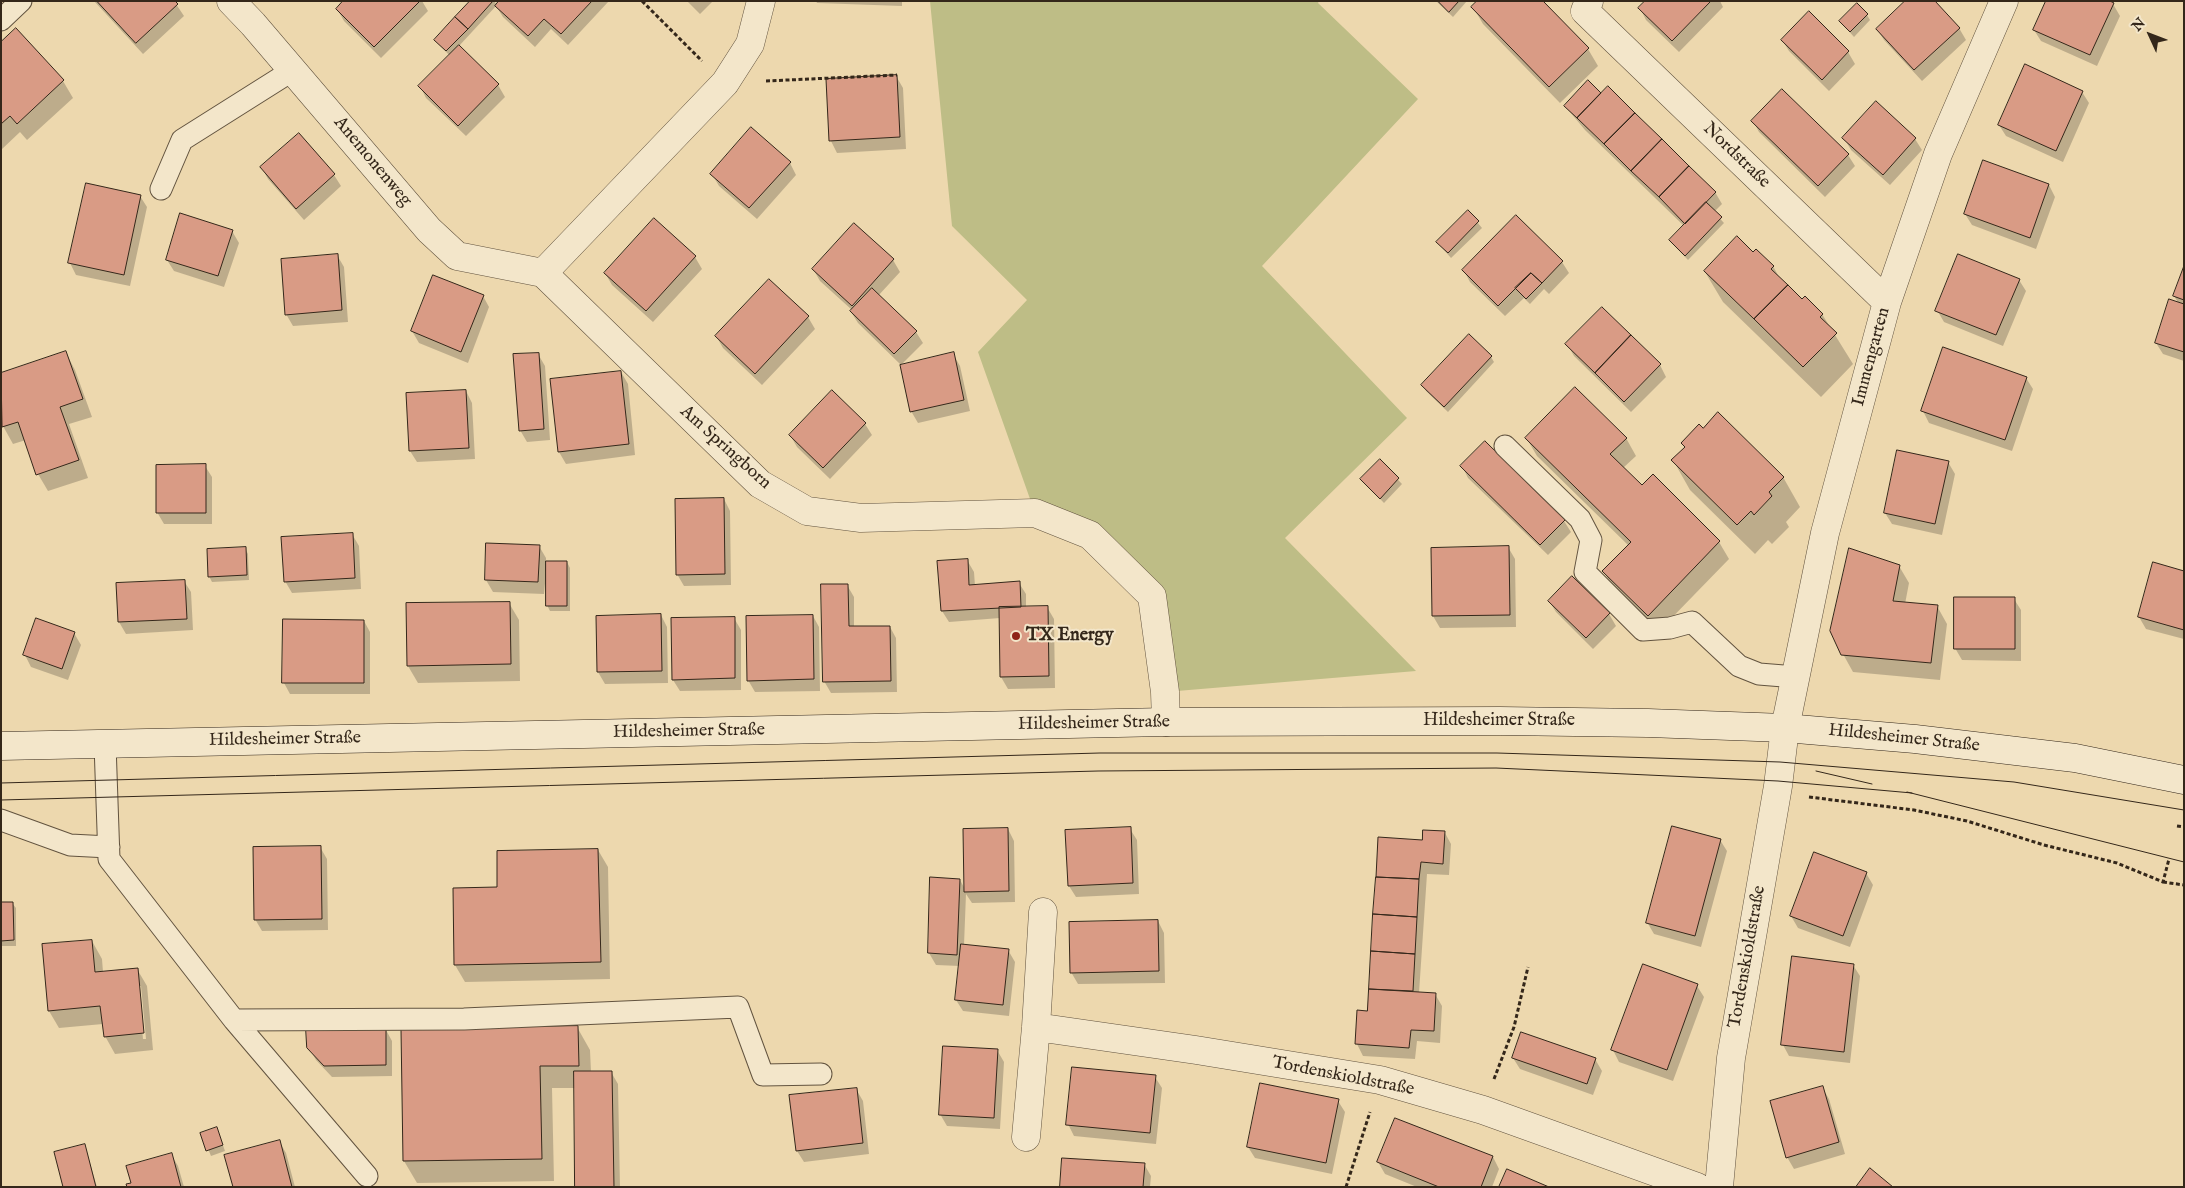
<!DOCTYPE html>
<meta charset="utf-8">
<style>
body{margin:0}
#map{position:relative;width:2185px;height:1188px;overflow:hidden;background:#edd8ae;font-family:"IM FELL English",serif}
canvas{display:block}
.frame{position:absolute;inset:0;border:2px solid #34271a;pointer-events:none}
.north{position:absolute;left:2125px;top:10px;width:50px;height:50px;-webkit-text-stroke:4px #f3e6ca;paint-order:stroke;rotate:313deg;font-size:14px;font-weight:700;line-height:20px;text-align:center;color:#34271a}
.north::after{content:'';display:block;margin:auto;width:18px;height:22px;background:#34271a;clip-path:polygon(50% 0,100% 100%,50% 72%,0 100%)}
</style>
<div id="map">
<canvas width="2185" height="1188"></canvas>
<div class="frame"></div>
<div class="north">N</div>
</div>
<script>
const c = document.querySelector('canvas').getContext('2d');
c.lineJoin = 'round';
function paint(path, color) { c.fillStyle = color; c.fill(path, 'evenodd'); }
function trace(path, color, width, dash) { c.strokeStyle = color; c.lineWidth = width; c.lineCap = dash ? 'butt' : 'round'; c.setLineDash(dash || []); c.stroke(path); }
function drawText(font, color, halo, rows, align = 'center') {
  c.font = font + ' "IM FELL English",serif'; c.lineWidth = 4; c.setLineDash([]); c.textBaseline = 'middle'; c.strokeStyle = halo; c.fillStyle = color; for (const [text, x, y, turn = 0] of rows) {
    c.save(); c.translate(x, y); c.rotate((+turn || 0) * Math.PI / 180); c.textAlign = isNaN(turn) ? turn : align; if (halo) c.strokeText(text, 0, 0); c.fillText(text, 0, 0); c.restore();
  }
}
paint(new Path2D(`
 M930,1H1319L1318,3L1418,99L1262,266L1407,418L1285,538L1416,671L1165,692L1152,596L1090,535L1035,513L978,352L1027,300L952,226Z`), '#bebd86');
paint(new Path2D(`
 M94,1H174L184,16L143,54Z
 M345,1H422L428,11L381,58L344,21L337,9Z
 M471,1H494L497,5L501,1H609L568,45L551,29L535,47L503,17L496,6L459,46L498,85L505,97L466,136L426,98L420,86L450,56L435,40Z
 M687,1H713L700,14Z
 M816,1H902V6L817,3Z
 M1436,1H1467L1453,17Z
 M1647,1H1720L1723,7L1679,52L1646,20L1640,8Z
 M2113,4L2120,16L2097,66L2041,41L2034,30Z
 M1473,7L1588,49L1598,66L1560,103L1483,24Z
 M1809,13L1848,52L1855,64L1829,91L1789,51L1782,40Z
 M1867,15L1870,20L1854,37L1840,21Z
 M1959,28L1966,40L1922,81L1884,40L1877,29Z
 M1,44L63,81L73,98L27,140L20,132L1,150Z
 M896,76L903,88L906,149L837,153L831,141L827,81Z
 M2082,92L2089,103L2063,162L2006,136L1999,125Z
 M1600,93L1715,192L1722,204L1714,212L1724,223L1688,260L1670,241L1684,226L1585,130L1565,106Z
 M1753,121L1848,155L1855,166L1825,197L1759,132Z
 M299,135L334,175L341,186L304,220L268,179L262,168Z
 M1844,138L1915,139L1922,150L1890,185L1851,150Z
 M790,163L796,175L757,219L719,186L712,174Z
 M2049,185L2055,197L2036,249L1972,225L1965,214Z
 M140,196L147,207L130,286L76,275L70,263Z
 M1468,211L1482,228L1451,258L1437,242Z
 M654,220L695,257L702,269L653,322L612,285L605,273Z
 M232,231L239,243L224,287L174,271L167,260Z
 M1753,253L1773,266L1780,279L1802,301L1822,314L1853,364L1821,397L1723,302L1705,272Z
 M337,255L344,267L348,322L293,326L286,314Z
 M893,260L900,272L878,296L916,332L923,343L901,365L858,323L851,312L852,310L820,281L813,269Z
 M1562,262L1569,273L1549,294L1544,289L1530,304L1524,298L1505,316L1470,282L1464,271Z
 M2184,270V361L2163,354L2156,343L2179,304L2174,296Z
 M2019,280L2026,291L2003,346L1944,322L1937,310Z
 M483,296L489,307L468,363L419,343L412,331Z
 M808,317L815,329L762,385L723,348L716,336Z
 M1567,344L1660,365L1666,377L1631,412L1574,356Z
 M66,353L75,370L92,417L69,424L88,478L48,491L38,474L26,440L13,444L3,426L1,420V375Z
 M538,354L545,366L550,440L527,442L520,430Z
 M953,354L960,366L970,411L918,423L911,411Z
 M1491,357L1494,362L1448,412L1426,391L1423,386Z
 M621,372L628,384L635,455L566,464L559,452L551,380Z
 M2026,378L2033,389L2012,451L1929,423L1923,411Z
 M466,391L472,403L475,459L417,462L410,451Z
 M865,424L872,435L830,479L797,447L790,435Z
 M1626,438L1636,456L1623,468L1642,487L1653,476L1719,542L1729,559L1658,632L1614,589L1604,572L1629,546L1537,456L1527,439Z
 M1682,443L1783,477L1800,507L1786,522L1789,527L1772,544L1768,540L1755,554L1690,490L1673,460L1685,448Z
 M1380,461L1402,484L1384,503L1361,479Z
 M1948,462L1955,474L1942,535L1892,524L1885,513Z
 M205,466L212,477V524H164L157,512Z
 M1462,466L1564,521L1571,532L1548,555L1468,478Z
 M724,499L730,511L731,585L684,586L677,574Z
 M352,534L359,546L361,589L292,593L285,581Z
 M487,544L539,546L546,558V562H567L570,568V611H550L547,605V585L545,584L544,594L493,592L486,580Z
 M1508,547L1515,559L1516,627L1440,628L1433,616L1432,549Z
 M245,548L248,554L249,580L212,582L209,576Z
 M967,560L974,572L975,586L1019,583L1026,594V608L1047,607L1054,619L1055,688L1008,689L1001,677L1000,618L949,622L942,611Z
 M1899,566L1909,583L1905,604L1937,606L1947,624L1940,680L1853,672L1843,654Z
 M2184,572V639L2146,629L2139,617Z
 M1572,578L1609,614L1616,626L1593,649L1556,612L1549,601Z
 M184,581L191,592L193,630L126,634L119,622L117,584Z
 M847,585L854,597V627H890L896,638L897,692L831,693L824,681Z
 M2014,599L2021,610V661L1962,660L1955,648Z
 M509,603L519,620L520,681L418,683L408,666Z
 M661,615L667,627L668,683L605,684L598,672Z
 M813,616L819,627L820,691L755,692L748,680Z
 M734,618L741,630V690L680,691L673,680Z
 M364,621L370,632V694H290L284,683Z
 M74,633L81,645L68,680L31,667L25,655Z
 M1008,829L1014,841L1015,902L972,903L966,894L964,945L1008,950L1015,962L1009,1016L963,1011L956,1000L960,966L936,965L929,953L932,879L960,880L965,889Z
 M1130,829L1137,840L1139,894L1076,897L1069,886Z
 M1445,833L1451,844L1449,875L1427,874L1419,993L1435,994L1442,1006L1440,1043L1417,1041L1415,1059L1363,1056L1357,1044L1368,1012L1379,839L1423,842Z
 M1720,840L1727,851L1701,947L1654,934L1647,922Z
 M320,847L327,859L328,930L262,931L255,919Z
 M598,850L608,867L610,979L465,982L455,965L498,888Z
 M1866,873L1873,885L1850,947L1798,928L1791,916Z
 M1,903H12L16,908V946H1Z
 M1158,921L1164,933L1165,983L1078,984L1071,972Z
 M92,941L102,959L103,972L137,969L147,986L153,1050L115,1054L105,1036L103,1024L59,1028L49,1011ZM138,986H141L146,1039H143Z
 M1853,965L1860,976L1850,1063L1789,1056L1783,1045Z
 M1697,986L1704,997L1673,1081L1619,1062L1613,1050Z
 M577,1027L590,1050L591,1072H611L618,1084L620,1187H576L575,1088H552L554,1181L417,1183L404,1161L403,1031Z
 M386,1030L392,1041V1076L332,1077L316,1060L309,1048Z
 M997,1050L1004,1062L1000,1129L947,1126L940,1114Z
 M1513,1058L1595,1059L1602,1071L1593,1095L1520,1069Z
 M1155,1077L1162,1088L1156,1144L1074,1136L1068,1124Z
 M1822,1087L1829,1099L1845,1154L1794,1169L1787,1157Z
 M856,1089L863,1101L869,1154L804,1162L797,1151Z
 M1338,1101L1345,1112L1332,1174L1255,1158L1248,1147Z
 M202,1134H219L225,1151L211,1156Z
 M279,1141L286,1153L295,1187H234Z
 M85,1146L97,1187H65Z
 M171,1154L178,1166L184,1187H128Z
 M1493,1157L1499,1169L1492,1187H1417L1385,1174L1378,1162Z
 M1144,1164L1151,1176L1150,1187H1061Z`), '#0003');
const building = new Path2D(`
 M97,1H175L178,4L136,43Z
 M343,1H420L374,47L336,9Z
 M470,1H493L468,29L455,17Z
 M499,1H592L561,34L544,19L528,36L495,6Z
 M1438,1H1459L1449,12Z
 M1477,1H1543L1589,48L1549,87L1471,7Z
 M1645,1H1711L1672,41L1638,8Z
 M1905,1H1935L1960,28L1914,70L1876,29Z
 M2046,1H2110L2114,3L2090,55L2033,30Z
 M1857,3L1868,14L1850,32L1839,21Z
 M1809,11L1849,51L1822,80L1781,40Z
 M455,17L468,29L446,51L434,40Z
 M16,28L64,80L17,124L10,116L1,124V42Z
 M459,45L499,84L458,126L418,86Z
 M2025,64L2083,91L2056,151L1998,125Z
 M897,75L900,137L829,141L826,79Z
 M1588,80L1601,93L1577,118L1564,106Z
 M1608,86L1635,113L1604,144L1577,118Z
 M1782,89L1849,154L1818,186L1751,121Z
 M1876,101L1916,138L1883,175L1842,138Z
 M1635,113L1662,139L1631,171L1604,144Z
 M751,127L791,162L749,208L710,174Z
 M299,133L335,174L296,209L260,167Z
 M1662,139L1689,166L1659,197L1631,171Z
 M1983,160L2049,184L2030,238L1964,214Z
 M1689,166L1716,192L1685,224L1659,197Z
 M86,183L141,195L124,275L68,263Z
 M1706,202L1722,217L1685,256L1669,240Z
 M1468,210L1479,221L1448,253L1436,242Z
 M180,213L233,230L218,276L166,260Z
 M1516,215L1563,261L1542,283L1531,273L1498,306L1462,270Z
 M654,218L696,256L646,311L604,273Z
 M854,223L894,259L852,306L812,269Z
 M1737,236L1753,252L1756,249L1774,266L1771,269L1788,285L1754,319L1704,271Z
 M338,254L342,310L285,315L281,259Z
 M1958,254L2020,279L1996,335L1935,311Z
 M2184,266V300L2173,296Z
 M1531,273L1542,283L1526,299L1515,288Z
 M433,275L484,295L461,352L411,331Z
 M769,279L809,316L755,374L715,336Z
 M1788,285L1802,299L1805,296L1823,314L1820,317L1837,333L1803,367L1754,319Z
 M872,288L917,331L894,354L850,311Z
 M2169,299L2184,304V352L2155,343Z
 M1602,307L1631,335L1595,373L1565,344Z
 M1469,334L1492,356L1444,407L1421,385Z
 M1631,335L1661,364L1624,402L1595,373Z
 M1943,347L2027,377L2005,440L1921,411Z
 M66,351L83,399L60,407L79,460L36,475L18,422L2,427L1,373Z
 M954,352L964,400L910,412L900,365Z
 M539,353L544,429L519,431L513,354Z
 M621,371L629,444L558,452L550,379Z
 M1575,387L1627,438L1610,454L1642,485L1653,474L1720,541L1648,616L1602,571L1631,542L1525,438Z
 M466,390L469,448L409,451L406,393Z
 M832,390L866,423L823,468L789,435Z
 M1718,412L1784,477L1769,492L1772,496L1754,515L1751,511L1737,525L1671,460L1685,447L1681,443L1699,424L1703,428Z
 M1485,441L1565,520L1540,545L1460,466Z
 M1897,450L1949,461L1935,524L1884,513Z
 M1380,459L1399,478L1380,499L1360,479Z
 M206,464V513H156V465Z
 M724,498L725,574L676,575L675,499Z
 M353,533L355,578L284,582L281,537Z
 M486,543L540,545L538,582L485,580Z
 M1509,546L1510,615L1432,616L1431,548Z
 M246,547L247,575L208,577L207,549Z
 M1849,548L1900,565L1893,601L1938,605L1931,663L1841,655L1830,631Z
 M968,559L969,585L1020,581L1021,607L941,611L937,561Z
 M546,561H567V606H546Z
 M2153,562L2184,571V630L2138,617Z
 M1572,576L1610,613L1586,638L1548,601Z
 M185,580L187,619L118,622L116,583Z
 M821,584H848L849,626H890L891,681L823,682Z
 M1954,597H2015V649H1954Z
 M510,602L511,664L407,666L406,603Z
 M1048,606L1049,676L1000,677L999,607Z
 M661,614L662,671L597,672L596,616Z
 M813,615L814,679L747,681L746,616Z
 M735,617V678L672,680L671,618Z
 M36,618L75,632L62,669L23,655Z
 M283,619L364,620V683H282Z
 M1672,826L1721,839L1695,936L1646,923Z
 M1131,827L1133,883L1068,886L1065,830Z
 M1008,828L1009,891L964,892L963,829Z
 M1423,830L1445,831L1443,864L1421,862L1419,879L1376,877L1378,837L1422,840Z
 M321,846L322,919L254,920L253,847Z
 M598,849L601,962L454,965L453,888L497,887V851Z
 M1814,852L1867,872L1843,936L1790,916Z
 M930,877L960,879L957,955L928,953Z
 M1376,877L1419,879L1417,917L1373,914Z
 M1,902H13L14,940L1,941Z
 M1373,914L1417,917L1415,954L1371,951Z
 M1158,920L1159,971L1070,973L1069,922Z
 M92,940L95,972L138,968L144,1033L104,1037L100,1006L48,1011L42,944Z
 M961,944L1009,949L1003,1005L955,1000Z
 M1371,951L1415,954L1413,991L1369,989Z
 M1792,956L1854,964L1844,1052L1781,1045Z
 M1643,964L1698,984L1667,1070L1611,1050Z
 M1369,989L1436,993L1434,1031L1411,1030L1409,1048L1355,1044L1357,1010L1367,1011Z
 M578,1026L579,1066H540L542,1159L403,1161L401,1029Z
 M306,1028H386V1065L324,1066L307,1048Z
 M1521,1032L1596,1058L1587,1084L1512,1058Z
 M943,1046L998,1049L994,1118L939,1115Z
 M1072,1067L1156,1075L1150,1133L1066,1125Z
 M574,1071H612L614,1187H575Z
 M1260,1083L1339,1099L1326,1163L1247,1147Z
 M1823,1086L1839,1142L1786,1158L1770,1101Z
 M857,1088L863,1143L796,1151L789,1095Z
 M1395,1118L1493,1156L1481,1187H1439L1377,1162Z
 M217,1127L223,1145L206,1151L200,1133Z
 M280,1140L292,1187H233L224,1155Z
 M85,1144L96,1187H63L54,1152Z
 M172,1153L181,1187H127L126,1184L131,1183L126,1166Z
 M1062,1158L1145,1163L1143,1187H1060Z
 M1870,1168L1893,1187H1856Z
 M1507,1169L1549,1187H1499Z`);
paint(building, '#d99b85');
trace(building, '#34271a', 1);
const lane = new Path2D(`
 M1,20L21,1
 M161,189L182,140L293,70
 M1505,446L1580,519L1591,540L1585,572L1643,630L1670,628L1692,622L1739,666L1759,674L1796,677
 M105,744L109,859L234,1020L464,1019L738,1007L763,1075L821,1074
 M1,820L70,845L109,847
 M234,1020L367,1176`);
const street = new Path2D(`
 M231,1L253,24L429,230L457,256L543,273
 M761,1L750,44L725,83L543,273L760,484L807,511L861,518L1035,513L1090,535L1152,596L1165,692L1166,722
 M1589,1L1585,11L1887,302
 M1036,1027L1196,1050L1380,1080L1483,1110L1697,1187
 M1026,1137L1036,1027L1043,912
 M1719,1187L1731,1058L1778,786L1785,728L1825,533L1887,302L1938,154L2004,1`);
const secondary = new Path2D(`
 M1,746L1166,722L1500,721L1648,723L1785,728L1915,739L2075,758L2184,780`);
trace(lane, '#62533f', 23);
trace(street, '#62533f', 29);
trace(secondary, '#34271a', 29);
trace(new Path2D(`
 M642,1L702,61
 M766,81L897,75
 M1809,797L1914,810L1967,821L2044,845L2117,863L2163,882L2169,859
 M2177,826L2184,827
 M2163,882L2184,885
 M1494,1079L1514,1027L1528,967
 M1346,1187L1370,1112`), '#34271a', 3, [4, 2.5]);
trace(lane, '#f3e6ca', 21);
trace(street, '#f3e6ca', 28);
trace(secondary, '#f3e6ca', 28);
trace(new Path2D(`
 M1816,771L1872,784
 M1,783L1100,753H1497L1780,762L2014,782L2184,810
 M1907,792L2184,862
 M1,800L1098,771L1496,768L1778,781L1912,793`), '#34271a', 1);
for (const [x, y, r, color] of [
 [1016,636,5,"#8f2418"]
]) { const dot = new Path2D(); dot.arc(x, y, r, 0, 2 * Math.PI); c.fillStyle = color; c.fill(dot); trace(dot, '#f3e6ca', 2); }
drawText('18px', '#34271a', '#f3e6ca', [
 ["Nordstraße",1736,156,44],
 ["Anemonenweg",372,162,50],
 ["Immengarten",1872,357,-75],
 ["Am Springborn",725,448,42],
 ["Hildesheimer Straße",1499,721],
 ["Hildesheimer Straße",1094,724,-1],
 ["Hildesheimer Straße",689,732,-1],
 ["Hildesheimer Straße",1904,739,6],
 ["Hildesheimer Straße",285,740,-1],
 ["Tordenskioldstraße",1748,957,-80],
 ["Tordenskioldstraße",1343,1077,11]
]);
drawText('bold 18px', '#34271a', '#f3e6ca', [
 ["TX Energy",1026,636]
], 'left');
</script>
